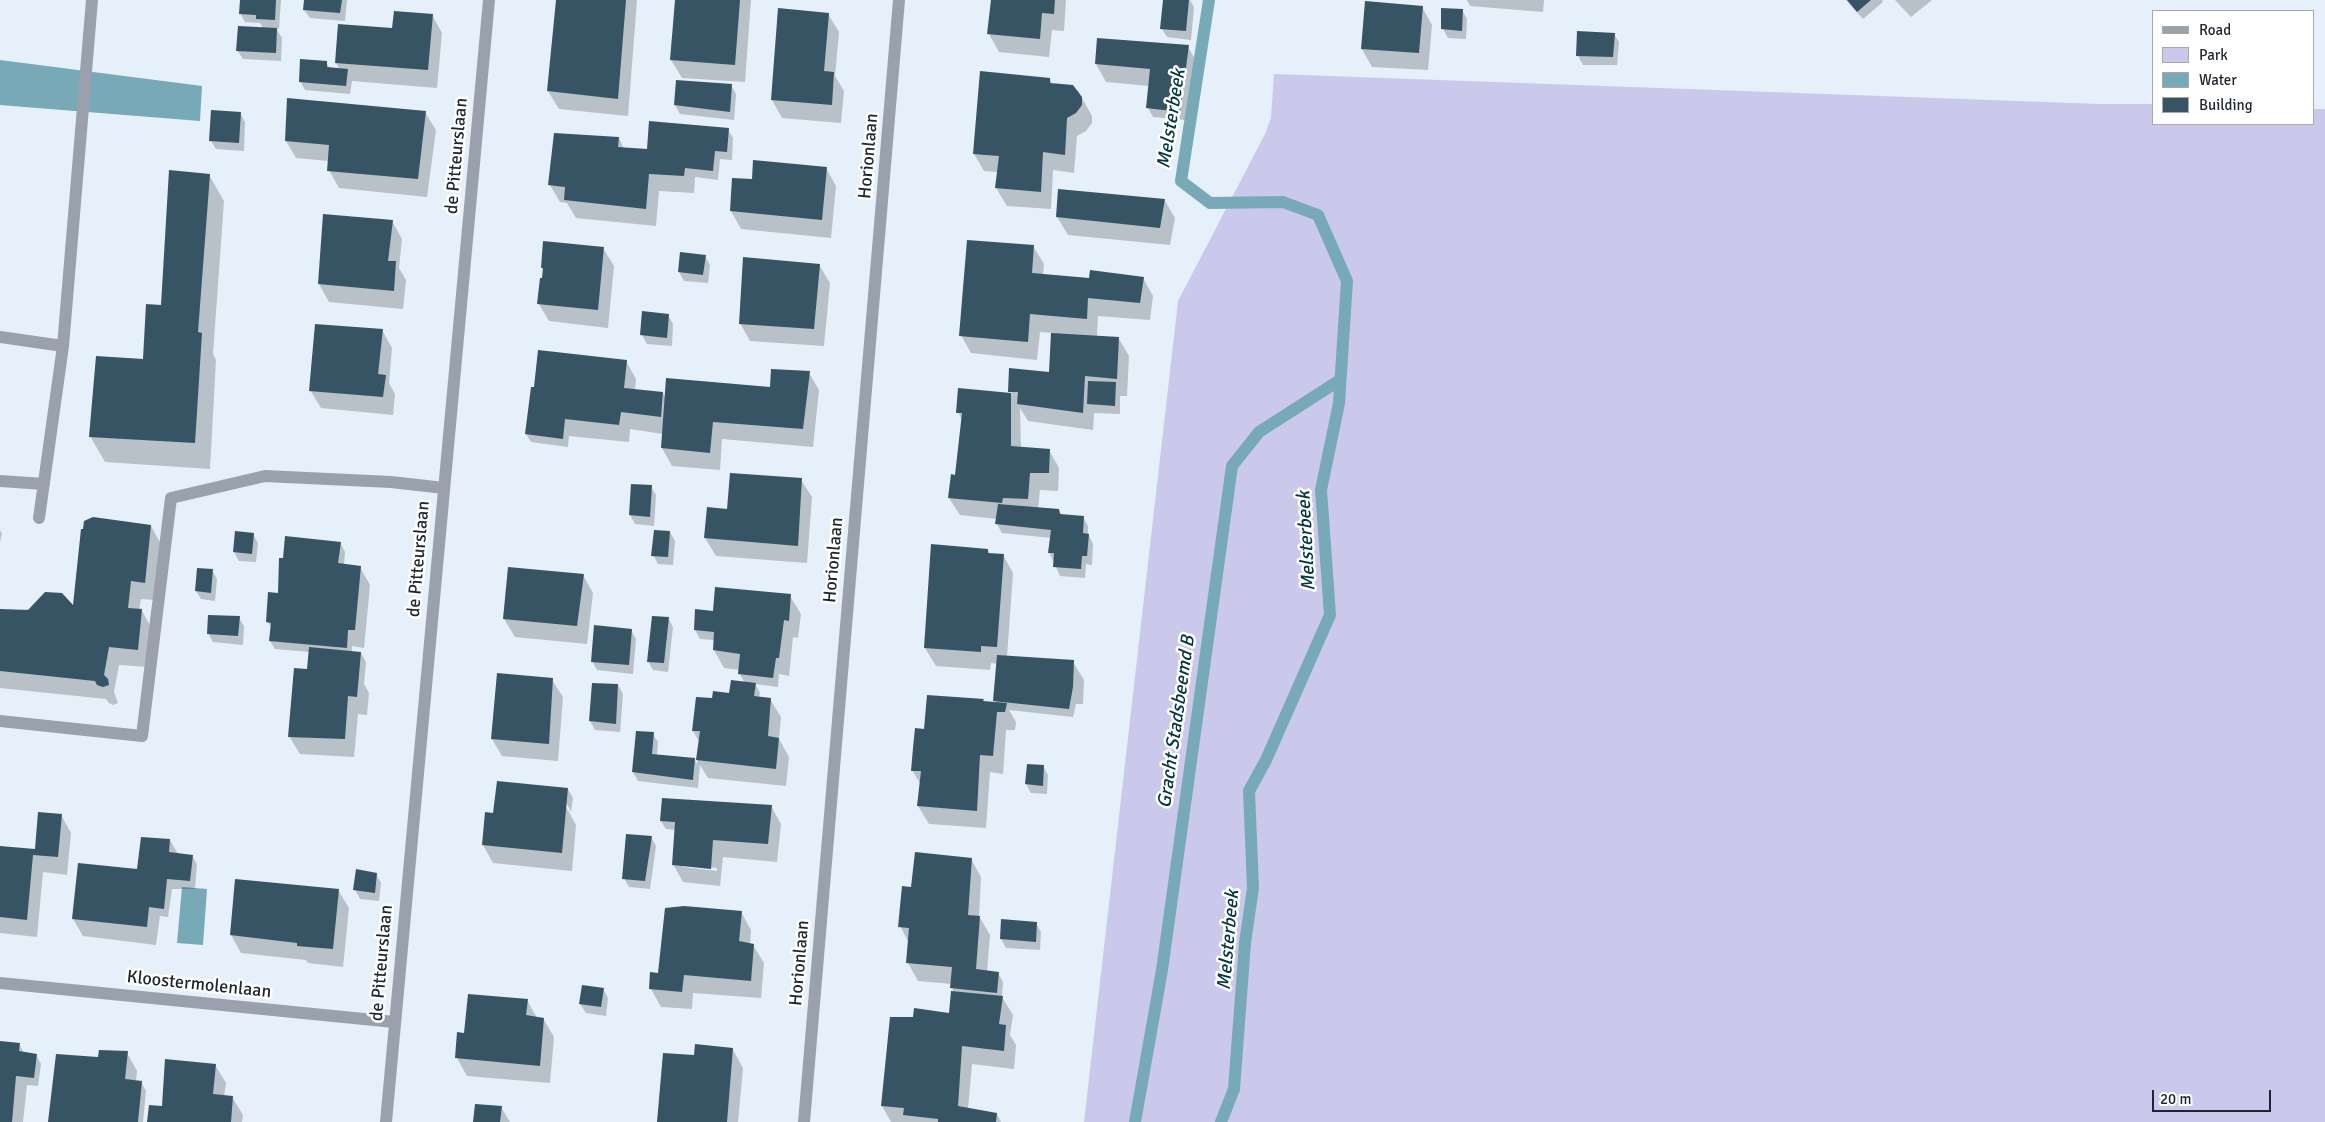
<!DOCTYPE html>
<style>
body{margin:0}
#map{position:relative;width:2325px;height:1122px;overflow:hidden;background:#e6f0fa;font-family:Signika,sans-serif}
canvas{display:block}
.legend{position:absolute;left:2152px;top:10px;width:162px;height:115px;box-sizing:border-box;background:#fff;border:1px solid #a5a8ac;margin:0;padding:6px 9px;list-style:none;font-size:15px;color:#1d252f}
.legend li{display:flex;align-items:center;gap:10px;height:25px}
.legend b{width:25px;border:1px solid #a5a8ac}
.scale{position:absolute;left:2152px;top:1090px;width:119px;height:22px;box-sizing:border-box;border:2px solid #1d252f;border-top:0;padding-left:6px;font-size:15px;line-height:18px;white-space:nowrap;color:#1d252f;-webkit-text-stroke:4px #fff;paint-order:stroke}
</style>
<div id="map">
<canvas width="2325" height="1122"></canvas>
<ul class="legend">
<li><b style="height:6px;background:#9ba0ad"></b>Road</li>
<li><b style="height:14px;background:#cac9eb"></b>Park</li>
<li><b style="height:14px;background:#77aab6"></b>Water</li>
<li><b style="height:14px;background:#365464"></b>Building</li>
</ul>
<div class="scale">20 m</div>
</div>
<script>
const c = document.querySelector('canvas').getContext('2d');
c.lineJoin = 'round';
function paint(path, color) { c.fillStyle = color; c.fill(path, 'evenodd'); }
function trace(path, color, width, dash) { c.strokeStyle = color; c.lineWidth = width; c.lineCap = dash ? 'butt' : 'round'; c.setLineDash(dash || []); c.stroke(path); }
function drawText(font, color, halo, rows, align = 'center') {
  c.font = font + ' Signika,sans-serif'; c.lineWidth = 5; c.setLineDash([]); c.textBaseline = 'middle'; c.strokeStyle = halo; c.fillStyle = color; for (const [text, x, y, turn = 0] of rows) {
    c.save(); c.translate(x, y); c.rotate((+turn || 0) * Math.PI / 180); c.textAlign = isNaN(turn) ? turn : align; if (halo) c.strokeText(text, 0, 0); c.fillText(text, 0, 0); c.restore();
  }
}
paint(new Path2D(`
 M1274,74L2101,104H2154V124H2314V109H2325V1122H1084L1178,301L1265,134L1271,118Z`), '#cac9eb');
paint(new Path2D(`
 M0,60L202,86L200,121L0,105Z
 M182,887L207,889L203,945L177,943Z`), '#77aab6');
paint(new Path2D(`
 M259,0H281L279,29L276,28L282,38L281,61L243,59L237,50L263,28L260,23L245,22L240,13Z
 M305,0H347L345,21L310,18L304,10Z
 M558,0H637L628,116L559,109L548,91Z
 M677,0H751L745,82L682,78L671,60Z
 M991,0H1066L1064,31L1052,30L1049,57L999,52L989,34Z
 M1164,0H1190L1194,7L1191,40L1167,37L1162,29Z
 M1467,0H1544L1543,12L1470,6Z
 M1846,0H1882L1883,2L1863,19Z
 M1895,0H1932L1911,17Z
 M1422,7L1432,25L1428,70L1372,67L1362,49Z
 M1462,10L1467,19L1466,39L1448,38L1443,29Z
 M828,14L839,32L835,76L844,91L841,123L782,118L772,100Z
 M432,15L442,33L437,88L352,81L350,94L305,90L300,81L326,62L330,69L340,70L336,63L394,29Z
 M1614,34L1619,42L1617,65H1583L1578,56Z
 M1098,39L1188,47L1198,64L1196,90L1190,89L1185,120L1153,117L1148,108L1150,86L1106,82L1096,64Z
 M1050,79L1052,84L1069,85L1078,91L1092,116V123L1086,131L1077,136L1074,173L1053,170L1051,209L1007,206L996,188L998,172L984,171L974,154Z
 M731,85L736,94L734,120L680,114L675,105Z
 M425,112L436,130L427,197L339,188L329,170V161L296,158L286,141Z
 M240,113L245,122L244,151L216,149L211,141Z
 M728,130L733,138L732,160L720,159L718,180L695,177L694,193L659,191L656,226L576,218L567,203L560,202L550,185L619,138L624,149L648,150Z
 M826,168L836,186L831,238L741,229L731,211L753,181Z
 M209,175L224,201L213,354L216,360L210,469L105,462L90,436L145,361Z
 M1059,190L1165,201L1175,218L1170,245L1068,235L1057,217Z
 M324,216L392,221L402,239L399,268L406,280L403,309L329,302L319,284Z
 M1033,246L1044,264L1043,275L1090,279L1143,278L1153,296L1150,320L1098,316L1097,337L1119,339L1129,356L1127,396H1120V414L1094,413L1093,430L1028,421L1020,408L1021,448L1049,450L1059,468L1058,491L1040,490L1038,509L1059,510L1062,516L1083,517L1088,526V534L1093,544L1092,565L1086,564L1085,578L1060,576L1049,552L1051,538L1002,533L997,524V519L960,515L949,498L956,476L962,420L958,412L959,389L1012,394L1010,391L1050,374L1053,333L1040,332L1037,360L971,353L961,335Z
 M603,248L614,266L608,328L549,321L539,304L543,279L544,272L542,268Z
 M705,256L710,265L708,283L684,281L679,272Z
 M819,265L830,283L824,346L750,341L740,323Z
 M668,315L673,324L672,346L647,344L642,335Z
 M382,330L392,348L389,383L395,394L393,415L321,408L310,390Z
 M626,361L636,379L635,390L663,393L666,399L771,389L809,373L819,390L813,447L722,439L720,470L672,466L662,448L663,434L630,429L629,442L569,436L568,447L531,442L526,434Z
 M801,480L812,497L807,563L716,556L705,538L729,510Z
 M632,485L651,487L656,495L654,526L635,524L630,515Z
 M151,526L161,544L155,600L141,599L139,610L142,611L152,629L148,667L119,665L114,692L118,703L113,705L109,703L106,699L0,688V611L74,607Z
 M0,530L2,534L0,542Z
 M670,532L675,541L673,565L658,564L653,555Z
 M253,534L258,543L256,562L239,561L234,552Z
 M340,543L345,552L344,565L360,567L370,585L364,648L352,646V652L361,653L366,662L364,684L369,693L367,715L358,714L354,757L300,754L289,736L309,670L310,652L275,649L270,641L271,628L268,622L279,594Z
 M988,550L990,554L1003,555L1013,573L1007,657L1073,662L1084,680L1083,704H1076L1073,717L1009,710L1016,722L1015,730H1006L1003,774L990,772L986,828L929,824L918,806L921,785L912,770L925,731L983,700L984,703L996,704L995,701L998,664L991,663L990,670L936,666L925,648Z
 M212,570L217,579L215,601L201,599L196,591Z
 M583,575L593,593L587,644L515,637L504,619Z
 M790,596L801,614L798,638L793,637L789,676L779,674L778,687L755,684L760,693L759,698L770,699L781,717L779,739L789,757L786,786L708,778L700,765L698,788L638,781L633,772L653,734L658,742L657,756L695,760L697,764L700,743L693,731L713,699L732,695L745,683L739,673L740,670L724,668L714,650V640L700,639L695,630L714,612Z
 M239,618L244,626L243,645L213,642L208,633Z
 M668,618L673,627L668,672L653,670L648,661Z
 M631,630L636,639L633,674L597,670L592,661Z
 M552,680L563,697L558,761L502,756L492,739Z
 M618,685L623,694L620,732L595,730L590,721Z
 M1043,766L1048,775L1047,794L1031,793L1026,784Z
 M568,789L573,798L571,812L565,800L563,801L576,825L572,871L493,863L483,845L486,813L494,814Z
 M771,806L781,824L777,862L723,857L720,886L683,882L673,864L676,830L666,829L661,821ZM683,865L717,868V871L683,867Z
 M61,815L71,833L67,875L43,872L37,937L0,933V847L36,851Z
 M651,837L656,846L650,889L629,887L624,878Z
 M170,840L178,854L192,856L197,864L195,889H172L168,917L160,916L156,945L83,936L73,919L138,871Z
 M971,859L981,877L979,916L990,935L987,972L998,973L1003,982L1002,997L1013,1015L1010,1035L1016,1045L1014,1069L972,1064L968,1109L997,1114L1001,1122H891L882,1106L914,1018L950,1014L953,991L952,984L918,981L908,963L909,943L900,926L912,888Z
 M376,874L381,883L379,901L360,899L355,890Z
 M236,880L338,890L349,908L343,967L308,963L306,960L241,953L231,935Z
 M741,912L751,930L750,944L753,945L764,963L761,998L693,993L692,1009L661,1007L651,989L659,974Z
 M1036,923L1041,932L1040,950L1006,948L1001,939Z
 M603,989L608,998L606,1016L586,1013L580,1004Z
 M527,1000L537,1018L544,1020L554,1037L550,1083L467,1076L457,1058L466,1035Z
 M0,1042L19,1044L24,1053L36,1055L41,1064L38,1086L27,1085L23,1122H0Z
 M733,1050L743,1068L738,1122H658L695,1057Z
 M127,1053L137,1071L136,1081L141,1082L146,1091L143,1122H49L99,1058Z
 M215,1065L226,1083L224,1097H232L243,1115L242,1122H149L163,1107Z
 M501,1107L510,1122H474Z`), '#0003');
trace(new Path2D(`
 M1209,0L1181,181L1210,203L1283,202L1318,215L1347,281L1339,403L1321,490L1330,615L1266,760L1249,791L1253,888L1245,943L1234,1089L1221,1122
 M1135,1122L1162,970L1232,466L1259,432L1340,380`), '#77aab6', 12);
paint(new Path2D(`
 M240,0H276L275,20L256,19V15L239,14Z
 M304,0H342L340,13L303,10Z
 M556,0H626L618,99L547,91Z
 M675,0H740L735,65L670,60Z
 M991,0H1055L1054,14L1042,13L1040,39L987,34Z
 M1163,0H1189L1186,31L1160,29Z
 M1847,0H1871L1857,12Z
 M1365,1L1423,6L1419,53L1361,49Z
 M778,8L829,13L824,71L834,72L832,105L771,100Z
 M1441,8L1463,9L1462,31L1441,29Z
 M394,11L433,14L428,70L335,63L338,24L392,28Z
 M238,26L277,28L276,53L236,51Z
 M1577,31L1615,33L1613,57L1576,56Z
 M1097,38L1189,45L1180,112L1146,108L1150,69L1095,64Z
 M300,59L327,61V67L348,69L346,86L299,82Z
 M980,71L1050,78V83L1073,85L1082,97V105L1076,113L1067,118L1065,155L1043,152L1041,192L995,188L999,156L973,154Z
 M676,80L732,84L730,112L674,105Z
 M287,98L426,111L418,179L327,171L329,145L285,141Z
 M211,110L241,112L239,143L209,141Z
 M649,121L729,128L727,152L715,151L713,171L685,168L684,176L649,174L646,209L564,200L565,187L548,185L554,133L619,137L618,147L647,149Z
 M753,160L827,167L822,220L730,211L732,178L752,179Z
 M169,170L210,174L198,332L202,333L195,443L89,437L96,356L143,359L146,304L161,305Z
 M1058,189L1165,199L1160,228L1056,217Z
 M323,214L393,220L388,261H396L394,291L318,284Z
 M967,240L1034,245L1032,273L1089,278L1090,270L1144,277L1140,303L1088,298L1087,319L1030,314L1028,342L959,336Z
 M543,241L604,247L598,310L537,304L540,278H542L543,268H541Z
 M680,252L706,255L703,275L678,272Z
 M743,257L820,264L814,329L739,324Z
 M642,311L669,314L667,338L640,335Z
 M315,324L383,329L378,374L386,375L383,397L309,391Z
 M1051,333L1119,337L1117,379L1085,376L1083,413L1017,404L1018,392H1008L1009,368L1049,372Z
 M538,350L627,360L624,388L663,392L661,417L621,412L619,425L565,419L563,439L525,434L531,387H534Z
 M771,369L810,371L803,429L713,422L710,453L661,448L666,378L770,387Z
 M1088,381L1116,382L1115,406L1087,404Z
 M958,388L1011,393V446L1050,449L1049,473H1030L1028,499L1003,498L1002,503L948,498L951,474L955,475L962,413H956Z
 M730,473L802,478L798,546L704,538L707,507L727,509Z
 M631,484L652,485L650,517L629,515Z
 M998,504L1059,509L1060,514L1084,516L1083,533L1089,534L1087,556H1082L1081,569L1053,567L1054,553H1048L1051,530L995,524Z
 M93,517L151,525L145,583L131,581L128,608L142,609L138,650L109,647L104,675L108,679L109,685L103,687L97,685L95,681L0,671V609L28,610L45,592L62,593L73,605L81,529H83L84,521Z
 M654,530L670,531L668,557L651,556Z
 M235,531L254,533L252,554L233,552Z
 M285,536L341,542L338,563L361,566L355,630H348L347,648L269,641L271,623L266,622L268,592L278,593L279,558H283Z
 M931,544L988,549V553L1004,554L997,647L981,646V652L924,648Z
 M508,567L584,574L577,626L503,619Z
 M197,568L213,569L211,593L195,591Z
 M715,587L791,594L789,621L784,620L779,658H776L773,678L738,674L740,654L713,650L714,632L694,630L695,609L713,611Z
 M208,615L240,616L238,636L207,634Z
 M652,616L669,617L664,663L647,662Z
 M594,625L632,629L629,665L591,662Z
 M309,647L361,652L357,697L348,696L345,739L288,737L294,668L307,669Z
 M997,655L1074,660L1073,687L1069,709L993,701Z
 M497,673L553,678L549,744L491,739Z
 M731,680L756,683L754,696L771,698L768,736L779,738L776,769L696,760L700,731H692L696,697L712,698L713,691L729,693Z
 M592,683L618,684L616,724L589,721Z
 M927,695L984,699L983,701L1007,703L1005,712H997L993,756L980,755L977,811L917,806L921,771H911L913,748L915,728L924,729Z
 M636,731L654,732L652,754L695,758L693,780L632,772Z
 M1027,764L1044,765L1043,786L1025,784Z
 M497,781L568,788L562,853L482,845L485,812L493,813Z
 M662,798L772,805L768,844L713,840L711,869L672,865L675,822L660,821Z
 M38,812L62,814L58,857L33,855L27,920L0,917V846L35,849Z
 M626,834L652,836L645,881L622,879Z
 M141,837L170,839L169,852L193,855L190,881L167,879L164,909L149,907L147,927L72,919L78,863L137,869Z
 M915,852L972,858L968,915L980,916L976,969L999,972L997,993L950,988L952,967L906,963L909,928L898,927L902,886L911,887Z
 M356,869L377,873L375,893L353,890Z
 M235,879L339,889L333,949L297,946V943L230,935Z
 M684,906L742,911L739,941L754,944L751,981L684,975L682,992L649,989L650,972L658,973L665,908Z
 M1001,919L1037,922L1036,942L1000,939Z
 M582,985L604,988L601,1007L579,1004Z
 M951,991L1003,996L999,1024L1006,1025L1004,1051L962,1046L958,1106L997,1113L996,1122H938V1119L903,1115L904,1108L881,1106L890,1017H913L914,1008L949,1013Z
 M468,994L528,999L526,1015L544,1018L540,1066L455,1058L457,1032L464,1033Z
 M0,1041L20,1043L19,1051L37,1054L34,1078L16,1076L12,1122H0Z
 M695,1044L733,1048L727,1122H657L663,1053L694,1055Z
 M99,1050L128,1051L125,1079L142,1081L138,1122H48L56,1054L98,1057Z
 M165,1059L216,1064L213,1094L233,1096L231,1122H147L149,1105L162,1106Z
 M475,1104L502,1106L500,1122H473Z`), '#365464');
trace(new Path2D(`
 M0,337L63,346
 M0,481L44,484
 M39,518L63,346L92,0
 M0,721L142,736L171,498L265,476L391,482L444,488
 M0,983L394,1022
 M386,1122L489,0
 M804,1122L899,0`), '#9ba0ad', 12);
drawText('18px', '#1d252f', '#fff', [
 ["de Pitteurslaan",457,156,-85],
 ["Horionlaan",869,156,-85],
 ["de Pitteurslaan",419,559,-85],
 ["Horionlaan",834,560,-85],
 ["de Pitteurslaan",382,963,-85],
 ["Horionlaan",800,963,-85],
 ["Kloostermolenlaan",199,985,6]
]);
drawText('italic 19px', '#03353f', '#fff', [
 ["Melsterbeek",1172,119,-81],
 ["Melsterbeek",1307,541,-93],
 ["Gracht Stadsbeemd B",1177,722,-82],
 ["Melsterbeek",1229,940,-85]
]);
</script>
